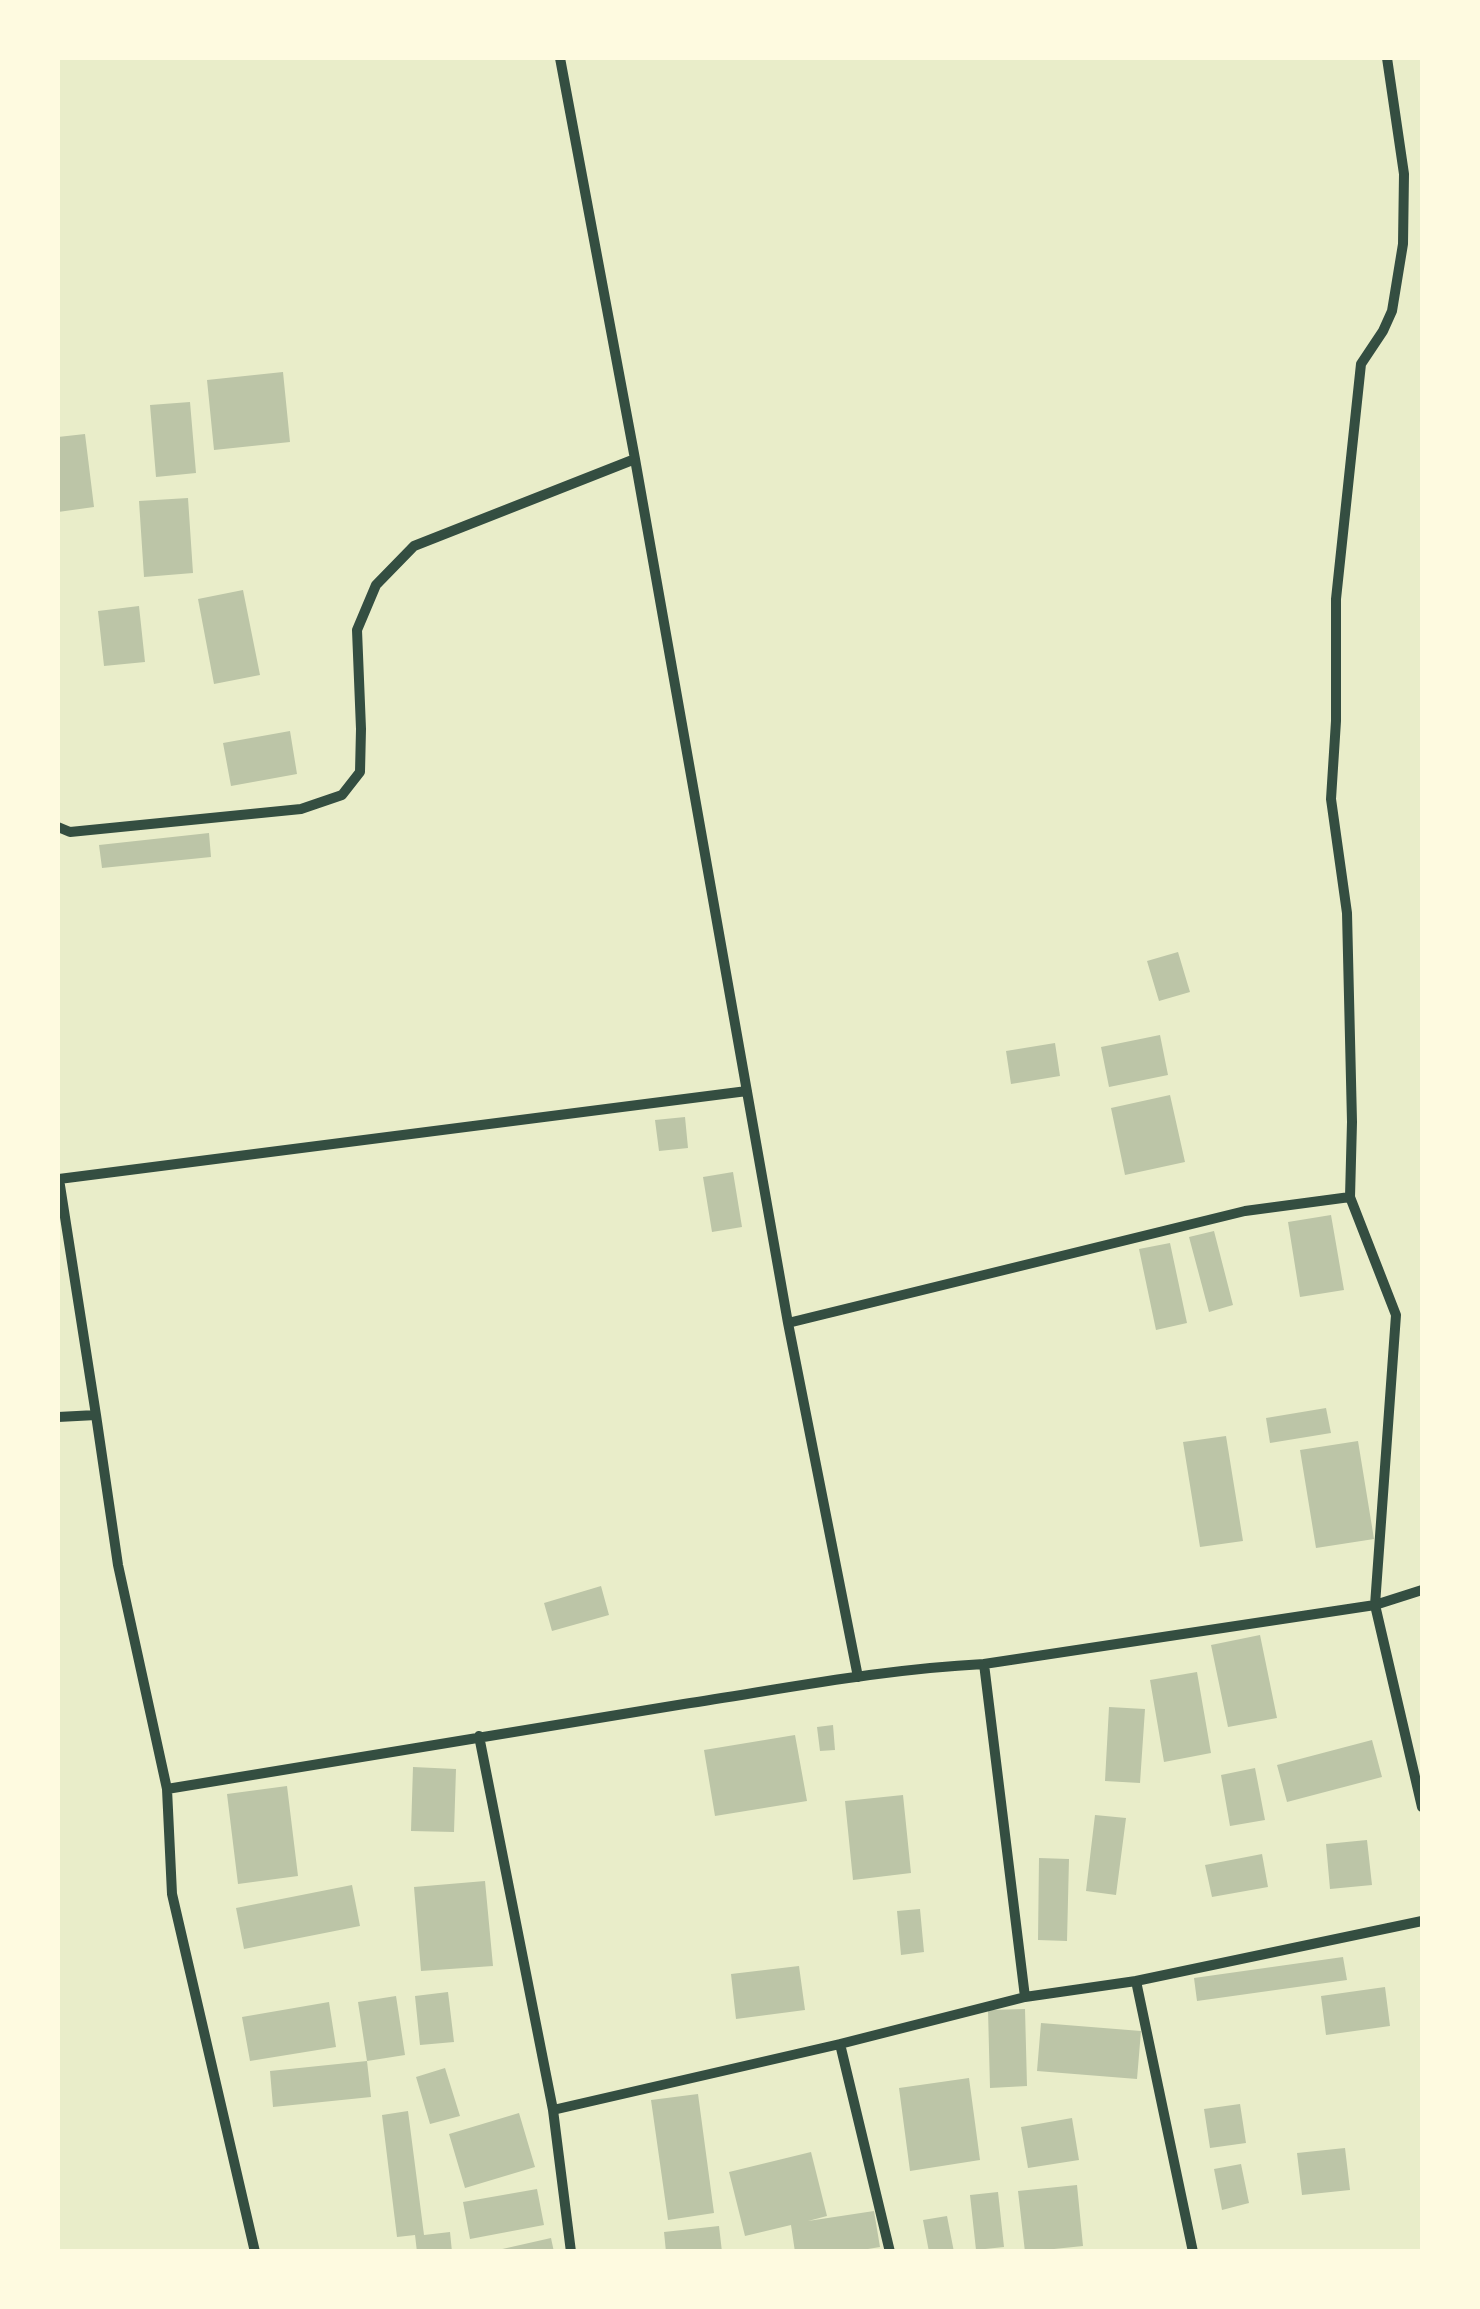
<!DOCTYPE html>
<style>
body{margin:0}
#map{position:relative;width:1480px;height:2309px;overflow:hidden;background:#e9edc9;font-family:Montserrat,sans-serif}
canvas{display:block}
.frame{position:absolute;inset:0;border:60px solid #fefae0;pointer-events:none}
</style>
<div id="map">
<canvas width="1480" height="2309"></canvas>
<div class="frame"></div>
</div>
<script>
const c = document.querySelector('canvas').getContext('2d');
c.lineJoin = 'round';
function paint(path, color) { c.fillStyle = color; c.fill(path, 'evenodd'); }
function trace(path, color, width, dash) { c.strokeStyle = color; c.lineWidth = width; c.lineCap = dash ? 'butt' : 'round'; c.setLineDash(dash || []); c.stroke(path); }
paint(new Path2D(`
 M283,372L290,442L214,450L207,380Z
 M190,402L196,473L156,477L150,405Z
 M85,434L94,507L58,512V437Z
 M188,498L193,573L144,577L139,501Z
 M243,590L260,675L214,684L198,599Z
 M139,606L145,662L104,666L98,611Z
 M290,731L297,774L231,786L223,743Z
 M209,833L211,857L102,868L99,845Z
 M1178,952L1190,992L1159,1001L1147,961Z
 M1160,1035L1168,1075L1109,1087L1101,1047Z
 M1055,1043L1060,1076L1011,1084L1006,1051Z
 M1170,1095L1185,1162L1125,1175L1111,1108Z
 M685,1117L688,1148L659,1151L655,1120Z
 M733,1172L742,1227L712,1232L703,1177Z
 M1331,1215L1344,1290L1300,1297L1288,1222Z
 M1214,1231L1233,1305L1209,1312L1189,1237Z
 M1170,1243L1187,1323L1156,1330L1139,1249Z
 M1326,1408L1331,1433L1270,1443L1266,1418Z
 M1226,1436L1243,1541L1200,1547L1183,1442Z
 M1358,1441L1374,1539L1316,1548L1300,1450Z
 M601,1586L609,1615L552,1631L544,1603Z
 M1260,1635L1277,1718L1228,1727L1211,1645Z
 M1197,1672L1211,1753L1164,1762L1150,1680Z
 M1109,1707L1145,1709L1140,1783L1105,1781Z
 M833,1725L835,1750L820,1751L817,1727Z
 M795,1735L807,1801L715,1816L704,1750Z
 M1372,1740L1382,1777L1287,1802L1277,1765Z
 M413,1767L456,1769L454,1832L411,1831Z
 M1255,1768L1265,1820L1230,1826L1221,1775Z
 M287,1786L298,1876L238,1884L227,1794Z
 M903,1795L911,1873L853,1880L845,1801Z
 M1095,1815L1126,1818L1116,1895L1086,1891Z
 M1367,1840L1372,1885L1330,1889L1326,1844Z
 M1262,1854L1268,1887L1212,1897L1205,1865Z
 M1039,1858L1069,1859L1067,1941L1038,1940Z
 M485,1881L493,1966L421,1971L414,1887Z
 M352,1885L360,1926L244,1949L236,1908Z
 M920,1909L924,1952L901,1955L897,1911Z
 M1343,1957L1347,1980L1197,2001L1194,1978Z
 M799,1966L805,2010L736,2019L731,1974Z
 M1385,1987L1390,2026L1326,2035L1321,1996Z
 M448,1992L454,2042L420,2045L415,1996Z
 M396,1996L405,2055L367,2061L358,2002Z
 M329,2002L336,2047L250,2061L242,2017Z
 M1025,2009L1027,2086L990,2088L988,2010Z
 M1041,2023L1141,2031L1137,2079L1037,2071Z
 M367,2061L371,2097L273,2107L270,2071Z
 M445,2068L460,2116L430,2124L416,2077Z
 M969,2078L980,2160L910,2171L899,2088Z
 M698,2094L714,2213L668,2220L651,2100Z
 M1240,2104L1246,2143L1210,2148L1204,2109Z
 M408,2111L424,2235L450,2232L452,2252H417L415,2235L397,2237L382,2115Z
 M519,2113L535,2167L465,2188L449,2134Z
 M1072,2118L1079,2160L1028,2168L1021,2127Z
 M1345,2148L1350,2190L1302,2195L1297,2153Z
 M811,2152L827,2216L808,2221L874,2211L880,2247L850,2252H795L791,2225L745,2236L729,2172Z
 M1241,2164L1249,2203L1222,2210L1214,2169Z
 M1077,2185L1083,2246L1025,2252L1018,2191Z
 M537,2189L544,2225L470,2239L463,2202Z
 M998,2192L1004,2247L976,2250L970,2195Z
 M947,2216L954,2252H929L923,2220Z
 M719,2226L722,2252H666L664,2232Z
 M551,2238L554,2252H499L498,2250Z`), '#bcc5a7');
trace(new Path2D(`
 M560,58L635,459L788,1323L858,1677
 M58,827L70,832L301,809L342,795L360,772L361,729L357,630L376,585L414,546L635,459
 M58,1179H59L96,1415
 M59,1179L747,1091
 M1350,1197L1396,1315L1375,1605L1422,1590
 M788,1323L1245,1211L1350,1197L1352,1122L1347,913L1331,799L1336,721V599L1361,364L1383,331L1392,311L1403,244L1404,174L1387,58
 M58,1417L96,1415L118,1565L167,1789L172,1894L255,2252
 M984,1664L1375,1605L1422,1807
 M479,1736L553,2110
 M167,1789C339,1760 511,1731 684,1704C783,1689 883,1669 984,1664L1025,1997
 M1136,1981L1422,1921
 M571,2252L553,2110L840,2044
 M890,2252L840,2044L1025,1997L1136,1981L1193,2252`), '#344e41', 10);
</script>
